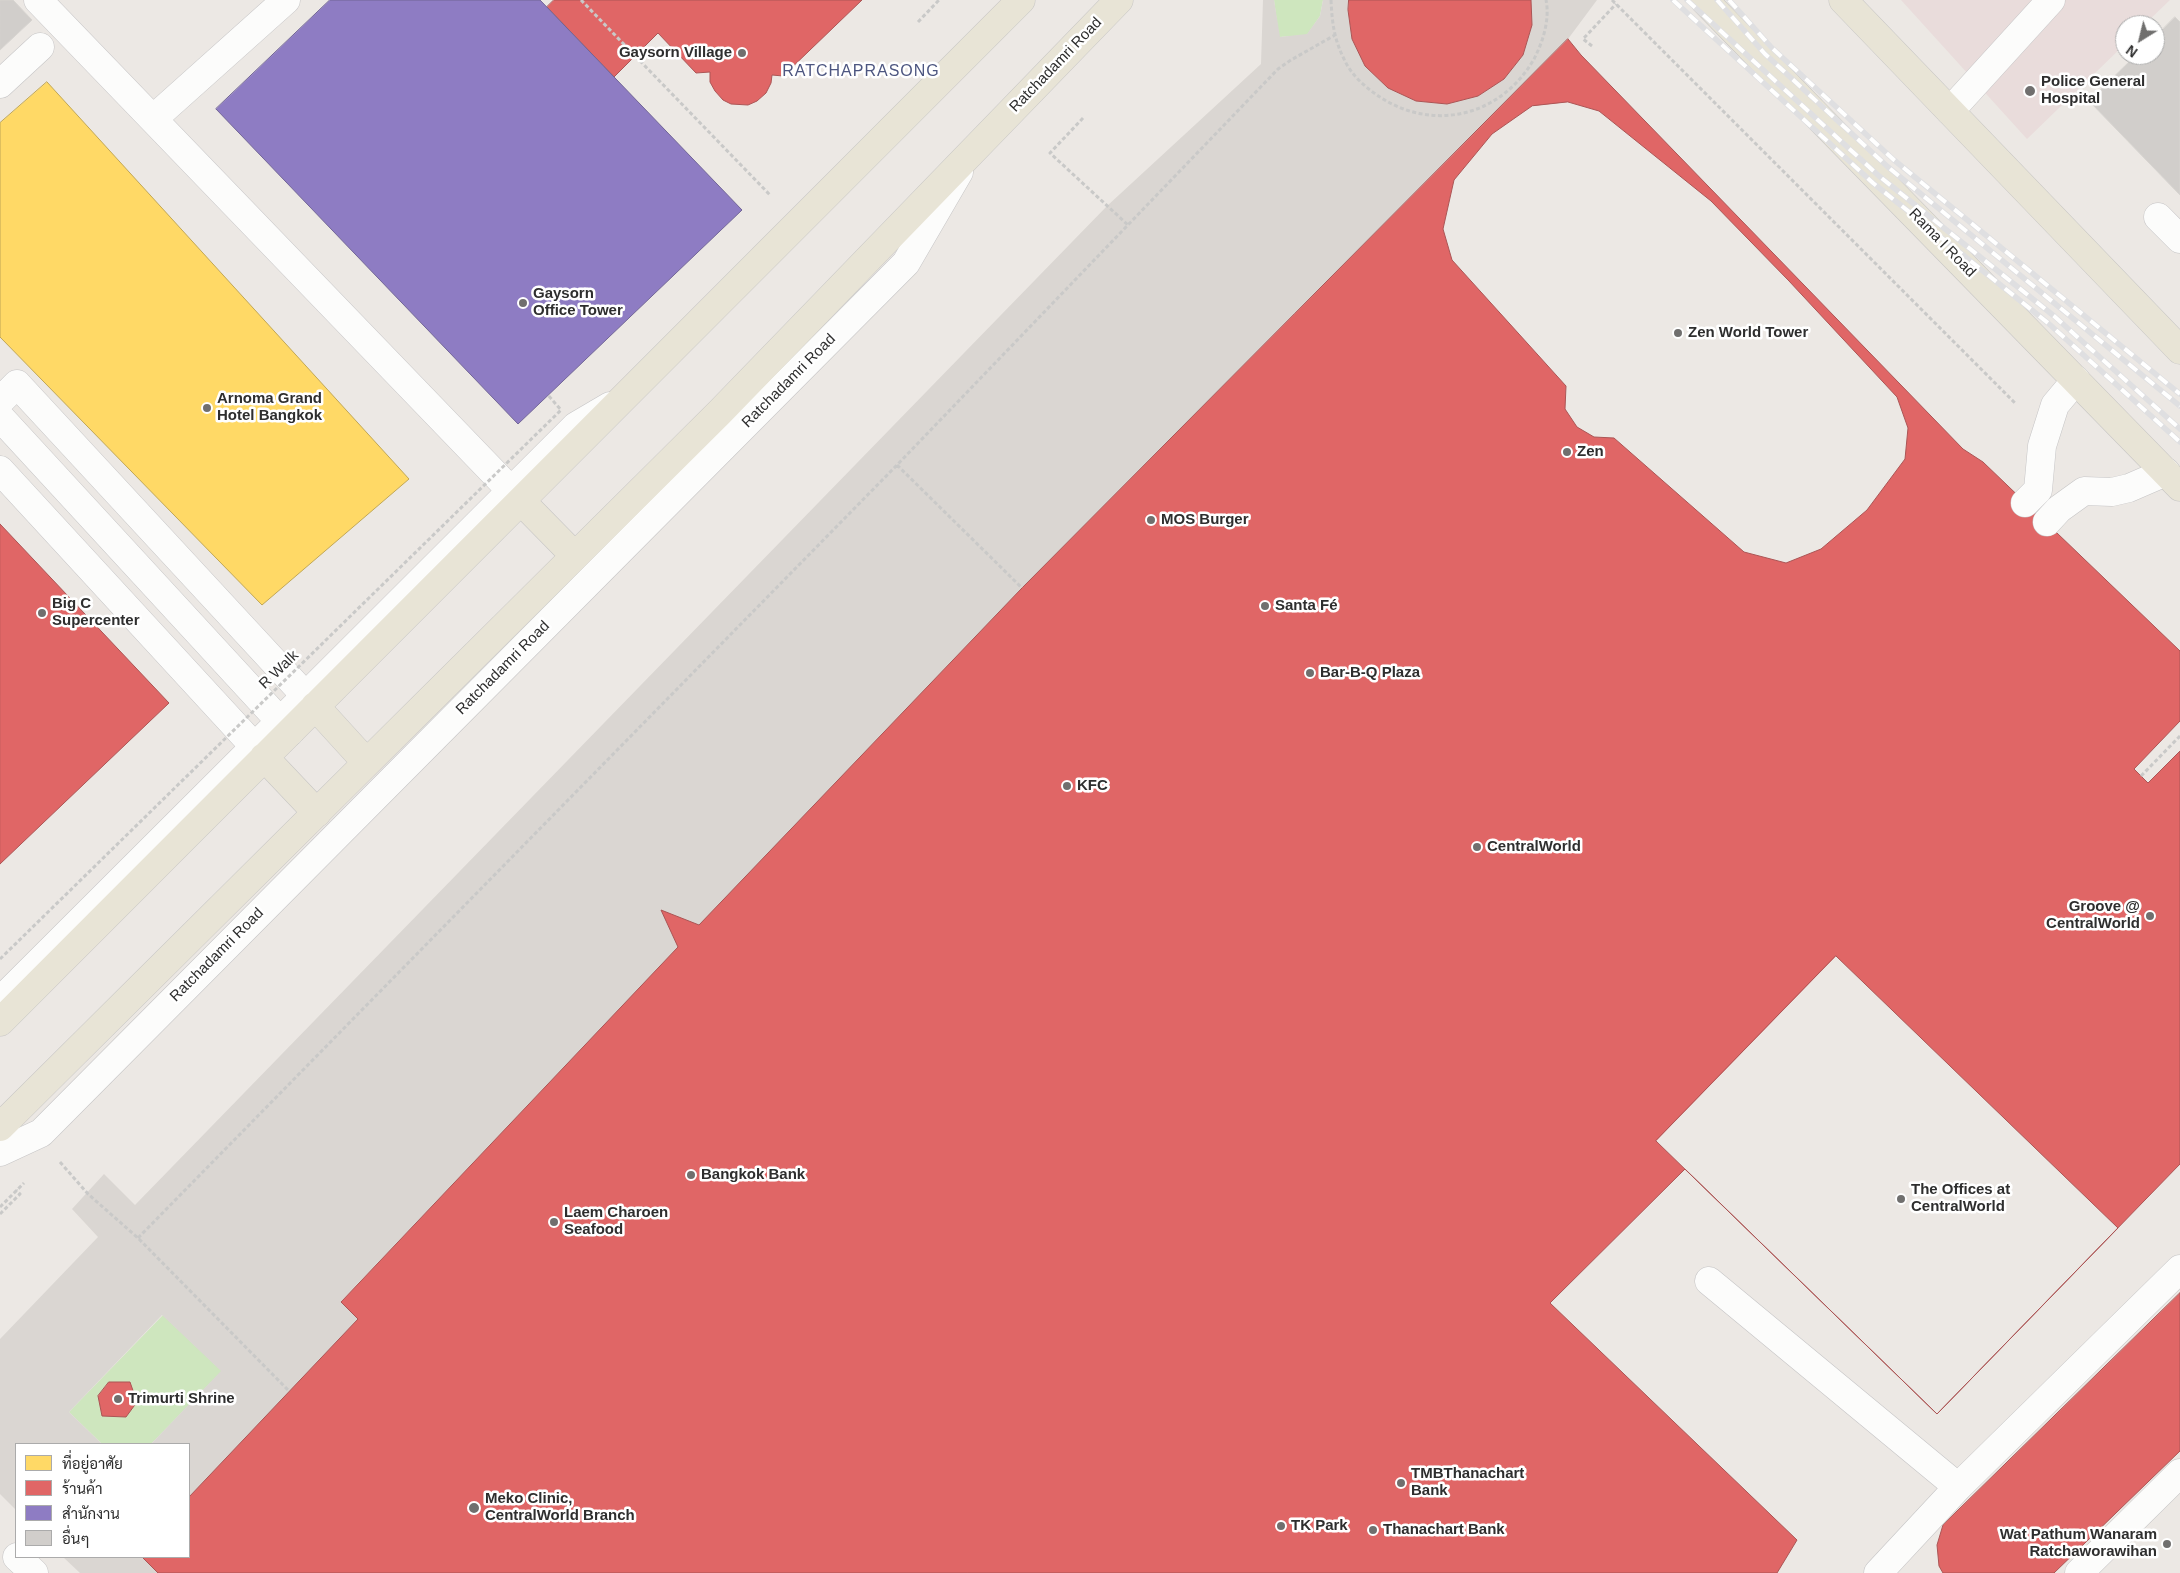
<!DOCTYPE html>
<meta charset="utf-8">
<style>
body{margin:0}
#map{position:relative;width:2180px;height:1573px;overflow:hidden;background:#ece8e4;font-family:Arial,Sarabun,sans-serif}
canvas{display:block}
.legend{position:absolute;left:15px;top:1443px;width:175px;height:115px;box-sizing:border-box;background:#fff;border:1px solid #ababab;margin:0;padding:6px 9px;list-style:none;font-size:15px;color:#2e2e2e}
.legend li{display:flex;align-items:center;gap:10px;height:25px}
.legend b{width:25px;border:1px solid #ababab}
.north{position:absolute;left:2115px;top:15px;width:50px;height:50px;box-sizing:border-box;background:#fff;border:1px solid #ababab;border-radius:50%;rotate:216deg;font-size:14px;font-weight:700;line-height:20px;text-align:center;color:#2e2e2e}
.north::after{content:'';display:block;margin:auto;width:18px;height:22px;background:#706f6e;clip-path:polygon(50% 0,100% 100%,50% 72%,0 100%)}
</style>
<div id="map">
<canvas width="2180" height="1573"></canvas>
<ul class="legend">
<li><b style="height:14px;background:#ffd966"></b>ที่อยู่อาศัย</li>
<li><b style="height:14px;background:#e06666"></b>ร้านค้า</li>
<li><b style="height:14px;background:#8e7cc3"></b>สำนักงาน</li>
<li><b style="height:14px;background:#d1cecb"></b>อื่นๆ</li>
</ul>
<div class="north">N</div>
</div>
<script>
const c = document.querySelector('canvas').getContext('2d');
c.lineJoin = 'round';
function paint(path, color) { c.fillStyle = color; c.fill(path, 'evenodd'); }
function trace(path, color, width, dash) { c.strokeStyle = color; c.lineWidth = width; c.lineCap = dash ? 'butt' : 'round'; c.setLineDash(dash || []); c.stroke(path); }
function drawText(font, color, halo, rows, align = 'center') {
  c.font = font + ' Arial,sans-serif'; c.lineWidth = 5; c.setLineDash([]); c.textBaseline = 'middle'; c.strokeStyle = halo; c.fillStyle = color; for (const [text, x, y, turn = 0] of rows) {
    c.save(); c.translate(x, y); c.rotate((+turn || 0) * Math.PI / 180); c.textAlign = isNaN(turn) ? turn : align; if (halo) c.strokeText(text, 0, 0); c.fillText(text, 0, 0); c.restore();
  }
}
paint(new Path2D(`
 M1901,0H2170L2144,25H2125V44L2027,139Z`), '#e9dcdb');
paint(new Path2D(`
 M1274,0H1323L1320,16L1307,35L1279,37Z
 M163,1315L222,1371L151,1444H102L69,1412Z`), '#cee6be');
paint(new Path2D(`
 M1263,0H1274L1280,37L1307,34L1320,16L1323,0H1349L1348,10L1352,39L1365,66L1388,88L1416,101L1447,104L1478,96L1504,79L1523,55L1532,25L1531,0H1597L1568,39L1022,588L341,1301L358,1319L189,1497V1444H151L221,1371L162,1315L69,1412L102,1444H16V1510L0,1494V1339L98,1237L72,1209L104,1174L135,1205L1107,206L1261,64Z
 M63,1557H142L158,1573H80Z`), '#dad6d2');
const homes = new Path2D(`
 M47,82L409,479L262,605L0,337V123Z`);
paint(homes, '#ffd966');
trace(homes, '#c0a655', 1);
const shops = new Path2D(`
 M554,0H862L783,76L772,75L771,83L766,93L757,101L748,105L731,104L723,100L715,91L710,82V72L696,73L658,33L614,77L547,7Z
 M1349,0H1531L1532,25L1523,55L1504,79L1478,96L1447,104L1416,101L1388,88L1365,66L1352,39L1348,10Z
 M1568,39L1581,55L1963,449L1983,462L2180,651V721L2134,769L2148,783L2180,751V1164L1937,1414L1685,1169L1550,1303L1797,1540L1777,1573H158L142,1557H189V1497L358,1319L341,1302L678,947L661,910L699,925L1022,588Z
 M1568,102L1599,111L1711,201L1789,281L1897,397L1908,428L1905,459L1867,510L1821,549L1786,563L1744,552L1614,438L1594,437L1577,427L1565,409L1566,386L1452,260L1443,229L1454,180L1492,134L1532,106Z
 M0,524L169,703L0,864Z
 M1836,956L2118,1228L1937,1414L1656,1141Z
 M2180,1293V1451L2054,1573H1943L1939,1566L1937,1545L1943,1525Z
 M109,1382H130L137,1402L126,1417L102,1416L98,1396Z`);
paint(shops, '#e06666');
trace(shops, '#ab5555', 1);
const offices = new Path2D(`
 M330,0H540L742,210L518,424L216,109Z`);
paint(offices, '#8e7cc3');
trace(offices, '#716596', 1);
const building = new Path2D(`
 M0,0H13L32,20L0,50Z
 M2175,17L2180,22V195L2089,101L2136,55H2155V37Z`);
paint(building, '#d1cecb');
trace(building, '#d7d4d0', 1);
const minor = new Path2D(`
 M38,0L521,501
 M0,84L40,47
 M1950,111L2051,0
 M153,119L286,0
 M2158,217L2180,239
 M0,401L17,384L315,706
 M0,417L290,732
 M0,470L264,757
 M2025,503L2038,490L2042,446L2055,405L2076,380
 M2047,522L2059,509L2084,491L2112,492L2129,488L2166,472
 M0,1001L576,426L610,406
 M0,1152L41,1133L906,263L959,172
 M1709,1281L1958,1487
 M17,1557L34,1573
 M1878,1573L1958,1487L2180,1269
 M2079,1573L2180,1473`);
const major = new Path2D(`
 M1704,0L2180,487
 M1843,0L2180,350
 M521,501L575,556
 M315,706L366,762
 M264,757L317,813
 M0,1022L1021,0
 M0,1127L719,413L1119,0`);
trace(minor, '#c5c4c5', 29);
trace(major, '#c6c5c4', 29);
trace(new Path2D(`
 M581,0L770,195
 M1331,0C1332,22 1334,39 1344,59C1351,75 1366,88 1380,97C1435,133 1502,115 1534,59C1543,42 1550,19 1546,0
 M1612,0L2016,404
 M918,22L939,0
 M1592,46L1583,39L1616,4
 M1083,118L1050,153L1128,225
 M897,465L1022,588
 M2141,776L2180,736
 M60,1162L88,1194L138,1238L289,1391
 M0,1207L24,1183
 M0,1214L20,1194L16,1190
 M138,1238L897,465L1278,69L1291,60L1335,35`), '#c9c9c8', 3, [4, 2.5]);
trace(minor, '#fcfcfb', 28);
trace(major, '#e8e4d6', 28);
const rail = new Path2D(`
 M1673,0L1873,183L2048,323L2180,442
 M1687,0L1879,176L2054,316L2180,429
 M1717,0L1765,54L1888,167L2180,406
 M1729,0L1772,48L1894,160L2180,394`);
trace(rail, '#dfdfe1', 5.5);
trace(rail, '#fff', 4, [11]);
trace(new Path2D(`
 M0,959L561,410L548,395`), '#c9c9c8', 3, [4, 2.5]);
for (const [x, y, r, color] of [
 [742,53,5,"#706f6e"],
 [2030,91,6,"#706f6e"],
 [523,303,5,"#706f6e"],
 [1678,333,5,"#706f6e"],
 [207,408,5,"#706f6e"],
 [1567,452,5,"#706f6e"],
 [1151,520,5,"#706f6e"],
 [1265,606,5,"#706f6e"],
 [42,613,5,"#706f6e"],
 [1310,673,5,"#706f6e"],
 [1067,786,5,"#706f6e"],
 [1477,847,5,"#706f6e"],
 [2150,916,5,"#706f6e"],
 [691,1175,5,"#706f6e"],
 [1901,1199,5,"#706f6e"],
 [554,1222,5,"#706f6e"],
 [118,1399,5,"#706f6e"],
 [1401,1483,5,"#706f6e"],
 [474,1508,6,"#706f6e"],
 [1281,1526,5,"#706f6e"],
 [1373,1530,5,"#706f6e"],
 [2167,1544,5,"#706f6e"]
]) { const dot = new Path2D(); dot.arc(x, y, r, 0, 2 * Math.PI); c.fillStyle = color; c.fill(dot); trace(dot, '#fff', 2); }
drawText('bold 15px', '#2e2e2e', '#fff', [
 ["Gaysorn Village",732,53,"right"],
 ["Police General",2041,82],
 ["Hospital",2041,99],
 ["Gaysorn",533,294],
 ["Office Tower",533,311],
 ["Zen World Tower",1688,333],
 ["Arnoma Grand",217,399],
 ["Hotel Bangkok",217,416],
 ["Zen",1577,452],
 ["MOS Burger",1161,520],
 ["Big C",52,604],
 ["Supercenter",52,621],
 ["Santa Fé",1275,606],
 ["Bar-B-Q Plaza",1320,673],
 ["KFC",1077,786],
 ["CentralWorld",1487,847],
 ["Groove @",2140,907,"right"],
 ["CentralWorld",2140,924,"right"],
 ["Bangkok Bank",701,1175],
 ["The Offices at",1911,1190],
 ["CentralWorld",1911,1207],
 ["Laem Charoen",564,1213],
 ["Seafood",564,1230],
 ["Trimurti Shrine",128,1399],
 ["TMBThanachart",1411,1474],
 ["Bank",1411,1491],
 ["Meko Clinic,",485,1499],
 ["CentralWorld Branch",485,1516],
 ["TK Park",1291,1526],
 ["Thanachart Bank",1383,1530],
 ["Wat Pathum Wanaram",2157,1535,"right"],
 ["Ratchaworawihan",2157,1552,"right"]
], 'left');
drawText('15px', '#2e2e2e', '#fff', [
 ["Ratchadamri Road",1056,65,-46],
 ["Rama I Road",1942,243,46],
 ["Ratchadamri Road",789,381,-45],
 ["Ratchadamri Road",503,668,-45],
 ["R Walk",279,670,-44],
 ["Ratchadamri Road",217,955,-45]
]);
c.letterSpacing = '1px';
drawText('16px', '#4d5680', '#fff', [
 ["RATCHAPRASONG",861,72]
]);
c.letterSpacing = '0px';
</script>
